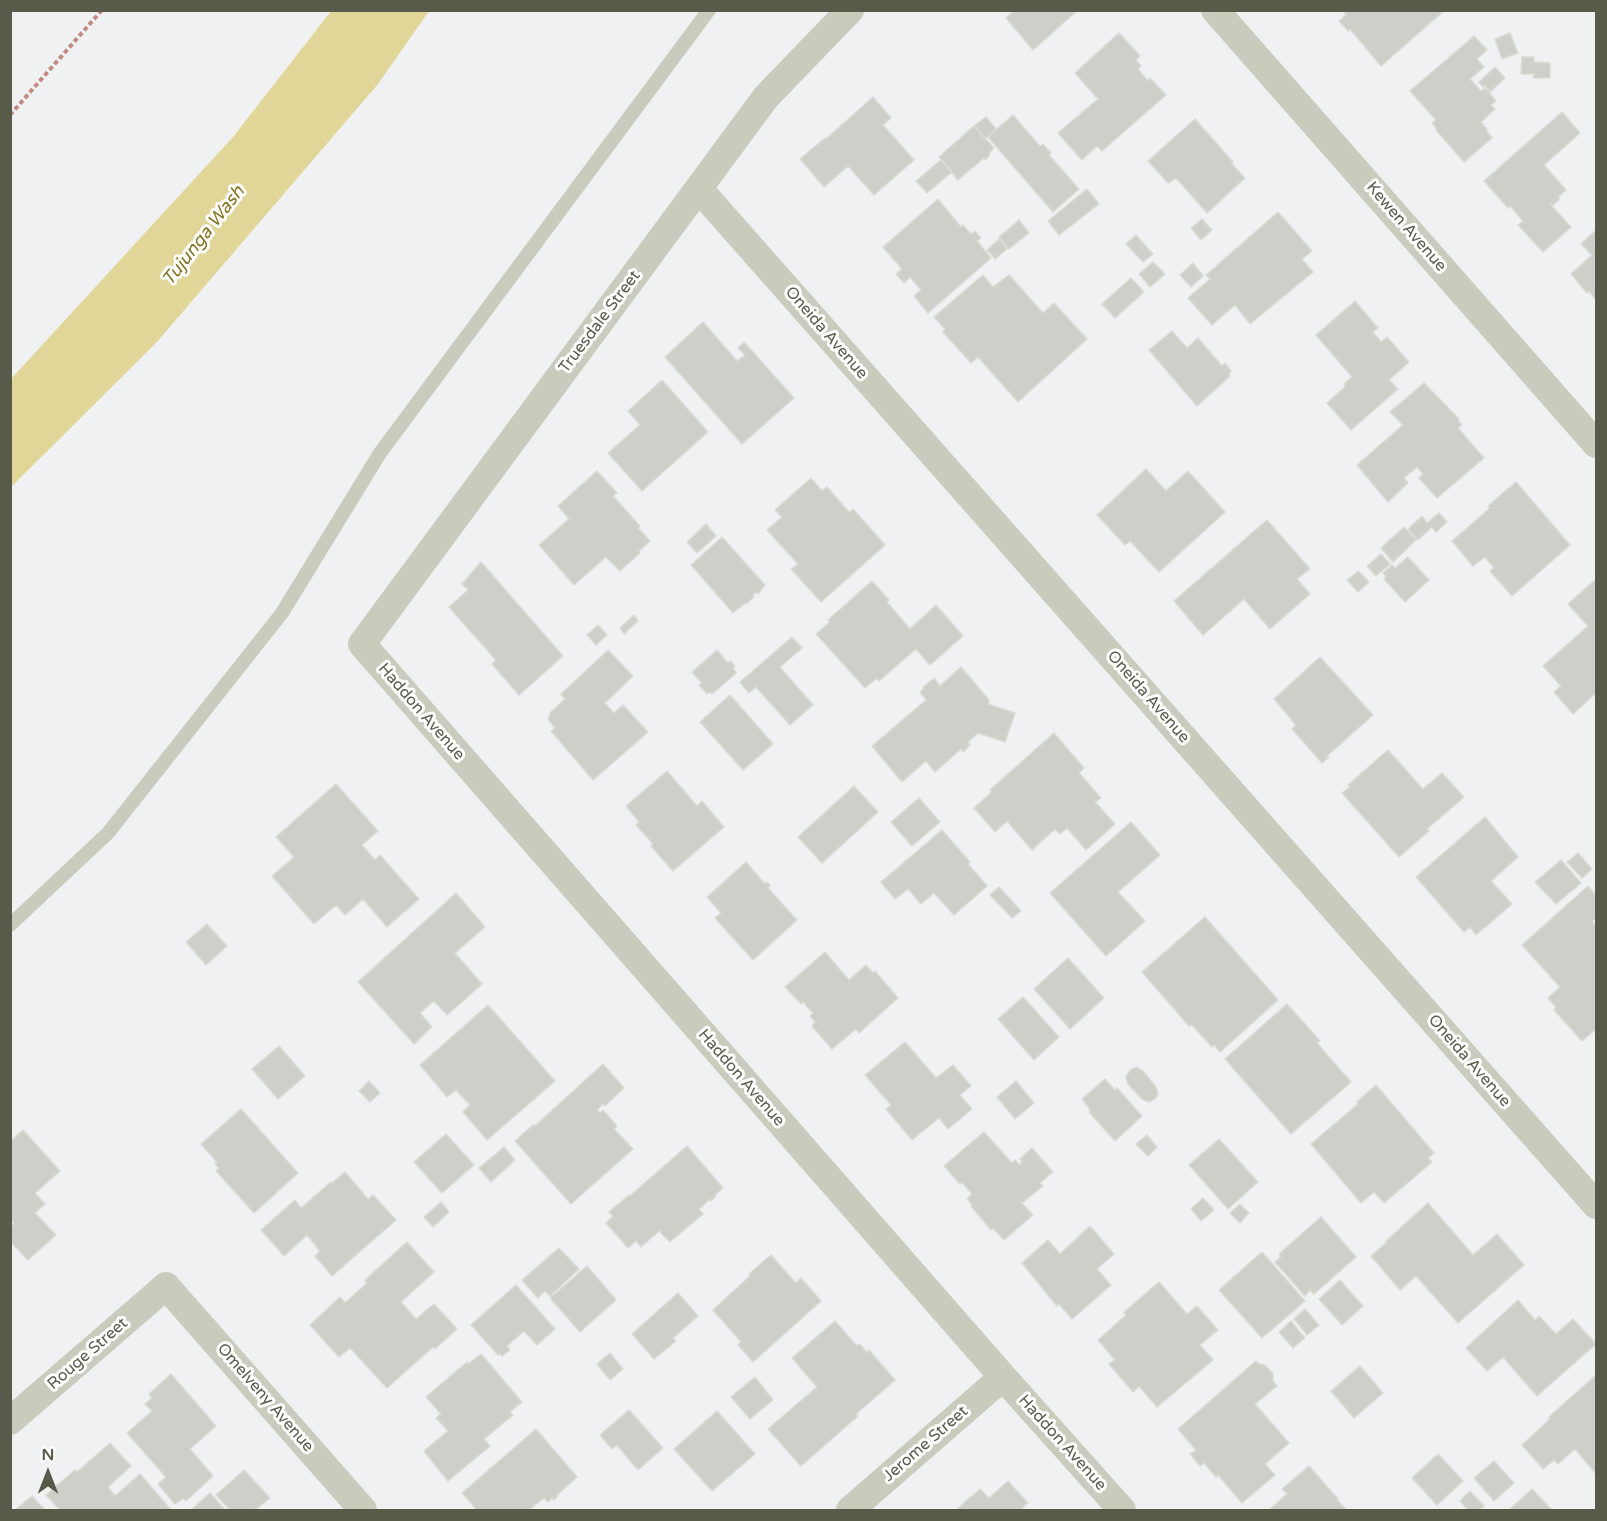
<!DOCTYPE html>
<style>
body{margin:0}
#map{position:relative;width:1607px;height:1521px;overflow:hidden;background:#f0f1f2;font-family:"Varela Round",sans-serif}
canvas{display:block}
.frame{position:absolute;inset:0;border:12px solid #595b4a;pointer-events:none}
.north{position:absolute;left:18px;top:1443px;width:60px;height:60px;-webkit-text-stroke:4px #fff;paint-order:stroke;rotate:0deg;font-size:16px;font-weight:700;line-height:24px;text-align:center;color:#595b4a}
.north::after{content:'';display:block;margin:auto;width:21px;height:27px;background:#595b4a;clip-path:polygon(50% 0,100% 100%,50% 72%,0 100%)}
</style>
<div id="map">
<canvas width="1607" height="1521"></canvas>
<div class="frame"></div>
<div class="north">N</div>
</div>
<script>
const c = document.querySelector('canvas').getContext('2d');
c.lineJoin = 'round';
function paint(path, color) { c.fillStyle = color; c.fill(path, 'evenodd'); }
function trace(path, color, width, dash) { c.strokeStyle = color; c.lineWidth = width; c.lineCap = dash ? 'butt' : 'round'; c.setLineDash(dash || []); c.stroke(path); }
function drawText(font, color, halo, rows, align = 'center') {
  c.font = font + ' "Varela Round",sans-serif'; c.lineWidth = 6; c.setLineDash([]); c.textBaseline = 'middle'; c.strokeStyle = halo; c.fillStyle = color; for (const [text, x, y, turn = 0] of rows) {
    c.save(); c.translate(x, y); c.rotate((+turn || 0) * Math.PI / 180); c.textAlign = isNaN(turn) ? turn : align; if (halo) c.strokeText(text, 0, 0); c.fillText(text, 0, 0); c.restore();
  }
}
paint(new Path2D(`
 M332,10L429,11L378,84L156,343L11,487V379L233,137Z`), '#e1d597');
const building = new Path2D(`
 M1014,10H1078L1033,50L1006,18Z
 M1342,10H1445L1381,66L1350,29L1348,31L1339,21L1346,15Z
 M1119,33L1140,56L1136,60L1141,66L1138,69L1148,81L1150,78L1166,95L1102,151L1097,146L1082,160L1058,133L1098,99L1075,73Z
 M1510,33L1518,53L1502,59L1495,39Z
 M1474,36L1487,50L1477,59L1484,67L1470,79L1481,91L1485,88L1496,101L1491,105L1495,109L1481,122L1487,129L1486,130L1492,138L1464,162L1436,130L1437,129L1432,123L1436,120L1410,91Z
 M1522,57H1534V62L1550,63V78H1533L1534,74H1521Z
 M1495,67L1505,78L1490,92L1485,85L1483,87L1479,82Z
 M873,97L891,118L883,125L914,160L874,195L848,166L824,187L800,159L825,138L826,139Z
 M1562,112L1580,133L1544,165L1566,190L1558,197L1560,199L1553,205L1550,204L1571,227L1543,252L1518,225L1523,221L1510,206L1508,208L1484,181Z
 M1013,115L1040,146L1043,144L1051,153L1049,155L1079,189L1053,212L988,137Z
 M986,117L996,129L985,139L974,126Z
 M1195,119L1233,162L1231,163L1245,178L1207,213L1176,178L1168,183L1148,161Z
 M974,126L994,148L989,153L990,155L985,160L984,158L958,180L939,157Z
 M941,160L952,172L927,193L916,181Z
 M1087,189L1099,204L1059,235L1048,221Z
 M938,199L961,227L963,225L971,234L975,231L981,238L977,241L991,258L928,313L914,296L921,290L910,277L904,283L896,274L902,269L883,247Z
 M1278,212L1312,251L1302,259L1313,272L1250,324L1235,305L1212,325L1188,298L1210,279L1206,275Z
 M1202,219L1212,230L1201,240L1191,228Z
 M1019,220L1029,233L1009,249L999,237Z
 M1596,230V300L1589,291L1587,293L1571,274L1592,255L1581,244Z
 M1136,235L1153,254L1143,262L1126,244Z
 M999,239L1007,249L995,259L987,250Z
 M1153,262L1165,274L1150,287L1139,274Z
 M1193,263L1203,276L1191,287L1180,275Z
 M983,275L993,287L1009,275L1043,313L1054,303L1087,339L1018,402L978,357L971,363L943,332L945,329L934,317Z
 M1131,278L1144,292L1115,318L1102,304Z
 M1355,301L1378,328L1373,332L1381,342L1387,337L1409,362L1389,380L1398,389L1351,430L1327,403L1346,386L1344,384L1352,377L1316,335Z
 M703,322L737,361L745,355L738,348L744,342L794,398L742,444L665,357Z
 M1172,331L1187,348L1198,338L1222,366L1225,363L1231,371L1229,374L1230,376L1197,406L1149,350Z
 M662,380L708,432L642,491L608,453L640,425L628,411Z
 M1424,383L1459,419L1458,421L1462,425L1458,428L1484,458L1437,498L1419,478L1423,474L1417,467L1404,478L1408,483L1388,502L1357,465L1403,425L1390,412Z
 M1146,469L1166,491L1188,471L1225,512L1159,572L1130,541L1125,545L1097,515Z
 M597,471L617,493L613,496L640,526L638,528L650,541L639,551L640,553L620,571L606,557L574,585L539,545L569,519L558,506Z
 M811,478L822,491L827,487L849,512L853,509L885,545L821,602L791,569L798,564L767,530L782,517L775,510Z
 M1516,482L1570,545L1512,596L1490,571L1494,568L1485,557L1473,566L1452,541L1490,508L1488,506Z
 M1439,513L1447,522L1436,532L1432,527L1418,540L1408,529L1422,516L1427,523Z
 M1267,520L1310,569L1297,579L1310,594L1270,629L1244,599L1203,635L1174,601Z
 M706,524L716,536L697,553L687,542Z
 M1404,527L1416,540L1393,562L1381,548Z
 M722,537L765,585L758,594L756,592L753,595L754,597L746,604L745,603L733,613L691,565Z
 M1381,554L1390,564L1376,576L1367,566Z
 M1408,557L1429,580L1405,602L1384,579L1386,576L1383,573L1392,565L1395,568Z
 M481,562L563,656L519,695L492,664L496,660L449,607L468,590L462,584Z
 M1358,571L1369,582L1358,592L1347,580Z
 M1596,579V693L1573,714L1554,692L1561,686L1543,666L1588,626L1568,604Z
 M872,581L889,600L887,602L910,629L936,605L963,636L930,665L916,649L879,681L877,678L865,688L816,634L830,622L828,620Z
 M634,615L638,621L624,634L620,628Z
 M598,625L607,635L596,645L587,635Z
 M792,637L802,648L780,667L813,705L790,725L756,687L749,693L740,682Z
 M608,650L633,676L606,702V701L604,702L614,713L623,705L648,732L593,780L551,731L555,728L548,719L551,712L565,699L561,694Z
 M717,650L728,663L730,661L735,666L733,668L736,673L712,694L710,692L707,694L699,685L702,683L692,672Z
 M1320,657L1373,715L1327,756L1329,757L1322,763L1292,729L1296,725L1274,699Z
 M961,667L989,700L988,704L1015,713L1005,742L978,733L968,742L970,745L963,752L961,749L935,772L926,761L902,782L872,746L926,700L920,692L924,688L923,687L934,678L940,686Z
 M730,695L773,744L743,770L700,722Z
 M1054,733L1084,768L1079,773L1101,798L1095,802L1115,824L1086,850L1067,828L1060,834L1055,829L1032,850L1007,821L995,832L974,808L992,792L990,790Z
 M1388,750L1423,789L1442,773L1464,797L1427,829L1429,831L1399,857L1342,793L1350,787L1348,785Z
 M667,771L697,806L702,801L724,827L673,871L651,846L653,844L636,825L639,822L626,806Z
 M336,784L378,831L362,845L375,860L380,855L419,899L387,927L363,899L345,915L336,905L314,924L272,876L294,857L276,837Z
 M854,786L878,812L822,863L798,837Z
 M919,798L940,822L912,846L891,822Z
 M1485,817L1518,857L1491,881L1512,904L1476,935L1470,927L1464,932L1416,877Z
 M1131,822L1160,855L1118,892L1145,921L1106,956L1050,893Z
 M942,830L970,862L968,864L987,886L954,915L934,893L921,904L908,889L895,899L881,882Z
 M1578,853L1592,869L1582,878L1567,862Z
 M1561,860L1581,883L1556,904L1535,882Z
 M746,862L765,884L767,882L770,885L768,888L797,920L753,960L715,918L721,913L707,897Z
 M1588,886L1596,896V918L1592,921L1596,926V1029L1582,1041L1554,1010L1556,1007L1548,998L1560,987L1522,945Z
 M999,887L1021,911L1012,918L990,895Z
 M456,893L485,927L455,953L482,984L447,1015L434,1001L420,1013L432,1027L414,1044L358,982Z
 M1205,917L1278,1000L1220,1052L1214,1045L1212,1047L1192,1025L1189,1026L1142,972Z
 M207,924L227,946L206,965L186,942Z
 M825,952L849,980L866,965L873,973L875,971L898,998L859,1033L856,1029L832,1049L812,1026L815,1022L810,1016L813,1013L803,1002L801,1004L785,987Z
 M1068,958L1104,998L1070,1029L1034,989Z
 M1023,997L1059,1037L1034,1060L998,1019Z
 M1287,1004L1320,1041L1317,1043L1351,1082L1291,1134L1225,1059Z
 M488,1005L555,1081L487,1140L463,1112L470,1105L456,1090L447,1097L420,1065Z
 M905,1042L936,1078L953,1065L971,1086L960,1095L972,1109L948,1129L939,1118L912,1140L886,1109L891,1105L865,1075Z
 M279,1046L305,1076L278,1099L252,1069Z
 M603,1064L624,1088L605,1106L603,1104L597,1110L600,1113L603,1110L617,1126L614,1129L633,1149L571,1204L515,1141L533,1125L535,1126Z
 M1137,1067L1143,1071L1156,1087L1158,1094L1155,1099L1149,1102L1142,1099L1128,1084L1126,1077L1130,1070Z
 M1105,1079L1115,1090L1117,1088L1142,1116L1115,1141L1089,1112L1091,1111L1082,1099Z
 M369,1081L380,1093L370,1102L359,1091Z
 M1016,1081L1034,1103L1015,1119L997,1097Z
 M1376,1085L1434,1153L1428,1158L1432,1162L1384,1203L1374,1192L1361,1203L1311,1144L1358,1104L1357,1102Z
 M241,1109L298,1173L254,1213L216,1171L219,1168L215,1164L217,1162L201,1144Z
 M23,1130L60,1171L35,1193L45,1204L35,1213L56,1235L28,1260L10,1241V1227L14,1224L10,1219V1142Z
 M984,1132L1012,1163L1015,1160L1020,1165L1022,1162L1020,1159L1032,1148L1053,1172L1040,1183L1043,1186L1022,1203L1033,1215L1004,1240L993,1228L991,1230L971,1206L972,1205L967,1199L972,1194L962,1182L960,1184L944,1166Z
 M446,1134L474,1165L442,1193L414,1162Z
 M1147,1135L1157,1147L1148,1156L1136,1144Z
 M1219,1139L1258,1182L1228,1209L1189,1165Z
 M687,1146L723,1188L715,1195L716,1196L711,1201L710,1199L699,1209L703,1214L670,1242L660,1232V1230L641,1247L636,1241L628,1248L606,1223L613,1216L609,1212L629,1195L630,1196Z
 M504,1147L515,1160L491,1182L479,1168Z
 M345,1172L368,1199L373,1195L396,1220L332,1276L315,1256L320,1251L307,1235L284,1256L261,1230L295,1200L301,1208L331,1182L332,1183Z
 M1203,1198L1214,1210L1201,1221L1191,1209Z
 M441,1202L449,1212L433,1227L424,1217Z
 M1428,1203L1473,1255L1497,1234L1524,1265L1458,1323L1416,1276L1400,1290L1371,1256L1387,1242L1386,1241Z
 M1240,1204L1249,1213L1240,1223L1230,1213Z
 M1321,1217L1356,1257L1314,1294L1310,1290L1305,1296L1275,1262L1281,1257L1279,1254Z
 M1090,1226L1114,1254L1097,1269L1111,1285L1072,1319L1059,1304L1057,1306L1022,1263L1048,1240L1060,1254Z
 M407,1242L434,1272L401,1302L416,1319L434,1304L457,1329L435,1349L433,1347L387,1388L350,1348L339,1357L310,1325L340,1297L345,1303L367,1283L365,1280Z
 M559,1248L579,1269L550,1296L545,1291L538,1298L522,1280Z
 M1262,1252L1305,1301L1262,1338L1219,1290Z
 M771,1255L796,1283L801,1278L821,1301L753,1362L738,1345L741,1342L713,1310L750,1276L749,1274Z
 M587,1266L616,1300L580,1332L550,1298Z
 M1340,1280L1363,1306L1342,1325L1319,1299Z
 M1159,1282L1187,1314L1197,1306L1218,1330L1200,1345L1213,1360L1157,1407L1139,1386L1133,1392L1109,1364L1115,1360L1098,1340L1126,1315L1124,1312Z
 M516,1285L555,1329L537,1345L524,1331L507,1346L510,1350L502,1356L499,1353L498,1355L471,1325Z
 M678,1293L698,1316L673,1338L676,1341L654,1359L632,1334Z
 M1518,1300L1535,1320L1539,1316L1556,1334L1573,1319L1596,1344L1537,1396L1503,1357L1487,1371L1466,1348Z
 M1305,1309L1319,1325L1307,1335L1294,1319Z
 M835,1321L857,1346L860,1344L866,1352L869,1350L895,1380L856,1414L858,1416L801,1466L768,1429L817,1387L792,1358Z
 M1291,1321L1305,1338L1293,1348L1279,1332Z
 M610,1353L623,1369L610,1380L597,1364Z
 M481,1354L522,1402L510,1412L513,1415L484,1439L490,1446L448,1481L424,1451L448,1431L436,1418L441,1414L426,1397L467,1362L468,1364Z
 M1256,1361L1259,1364L1265,1365L1273,1374V1381L1277,1386L1255,1404L1289,1443L1265,1464L1275,1475L1242,1503L1218,1475L1216,1477L1204,1463L1200,1466L1190,1454L1196,1450L1178,1429Z
 M1360,1366L1383,1393L1354,1418L1331,1391Z
 M171,1374L216,1426L190,1449L213,1476L186,1501L183,1498L175,1504L158,1484L166,1477L127,1433L152,1411L145,1404L152,1398L149,1394Z
 M1596,1375V1474L1575,1449L1558,1464L1554,1460L1543,1469L1522,1445L1550,1419L1549,1417Z
 M755,1377L773,1400L750,1419L731,1397Z
 M629,1410L663,1448L638,1470L617,1445L612,1449L600,1435Z
 M717,1411L755,1454L712,1491L674,1449Z
 M536,1429L577,1477L557,1495L558,1496L554,1500L552,1498L548,1502L544,1498L529,1510H477L462,1493Z
 M110,1443L131,1466L108,1487L115,1496L140,1474L171,1510H60L46,1495L75,1470L77,1472Z
 M1438,1454L1463,1481L1437,1505L1412,1478Z
 M1494,1461L1514,1483L1494,1501L1474,1478Z
 M1309,1466L1338,1499L1337,1500L1347,1510H1269L1287,1494L1282,1489Z
 M244,1470L270,1498L255,1510H230L216,1495Z
 M1008,1481L1028,1503L1020,1510H960L958,1508L980,1489L989,1498Z
 M1532,1489L1552,1510H1509Z
 M1470,1491L1484,1506L1480,1510H1468L1460,1501Z
 M210,1493L225,1510H191Z
 M32,1496L45,1510H15Z`);
paint(building, '#cdcfc8');
trace(building, '#d9dbd5', 1.5);
trace(new Path2D(`
 M10,115L102,10`), '#c48980', 4, [4.5, 3]);
trace(new Path2D(`
 M10,925L108,833L282,613L380,453L709,10`), '#c9cbbd', 14);
trace(new Path2D(`
 M850,10L766,97L362,644L1003,1377L1122,1510
 M1215,10L1596,444
 M699,189L1596,1205
 M10,1421L166,1286L363,1510
 M850,1510L1003,1377`), '#c9cbbd', 28);
drawText('16px', '#595b4a', '#fff', [
 ["Kewen Avenue",1406,227,49],
 ["Truesdale Street",600,322,-53],
 ["Oneida Avenue",826,333,49],
 ["Oneida Avenue",1148,697,49],
 ["Haddon Avenue",421,712,49],
 ["Oneida Avenue",1469,1061,49],
 ["Haddon Avenue",741,1078,49],
 ["Rouge Street",88,1354,-41],
 ["Omelveny Avenue",265,1398,49],
 ["Haddon Avenue",1062,1443,48],
 ["Jerome Street",926,1444,-41]
]);
drawText('italic 18px', '#85741c', '#fff', [
 ["Tujunga Wash",204,236,-52]
]);
</script>
